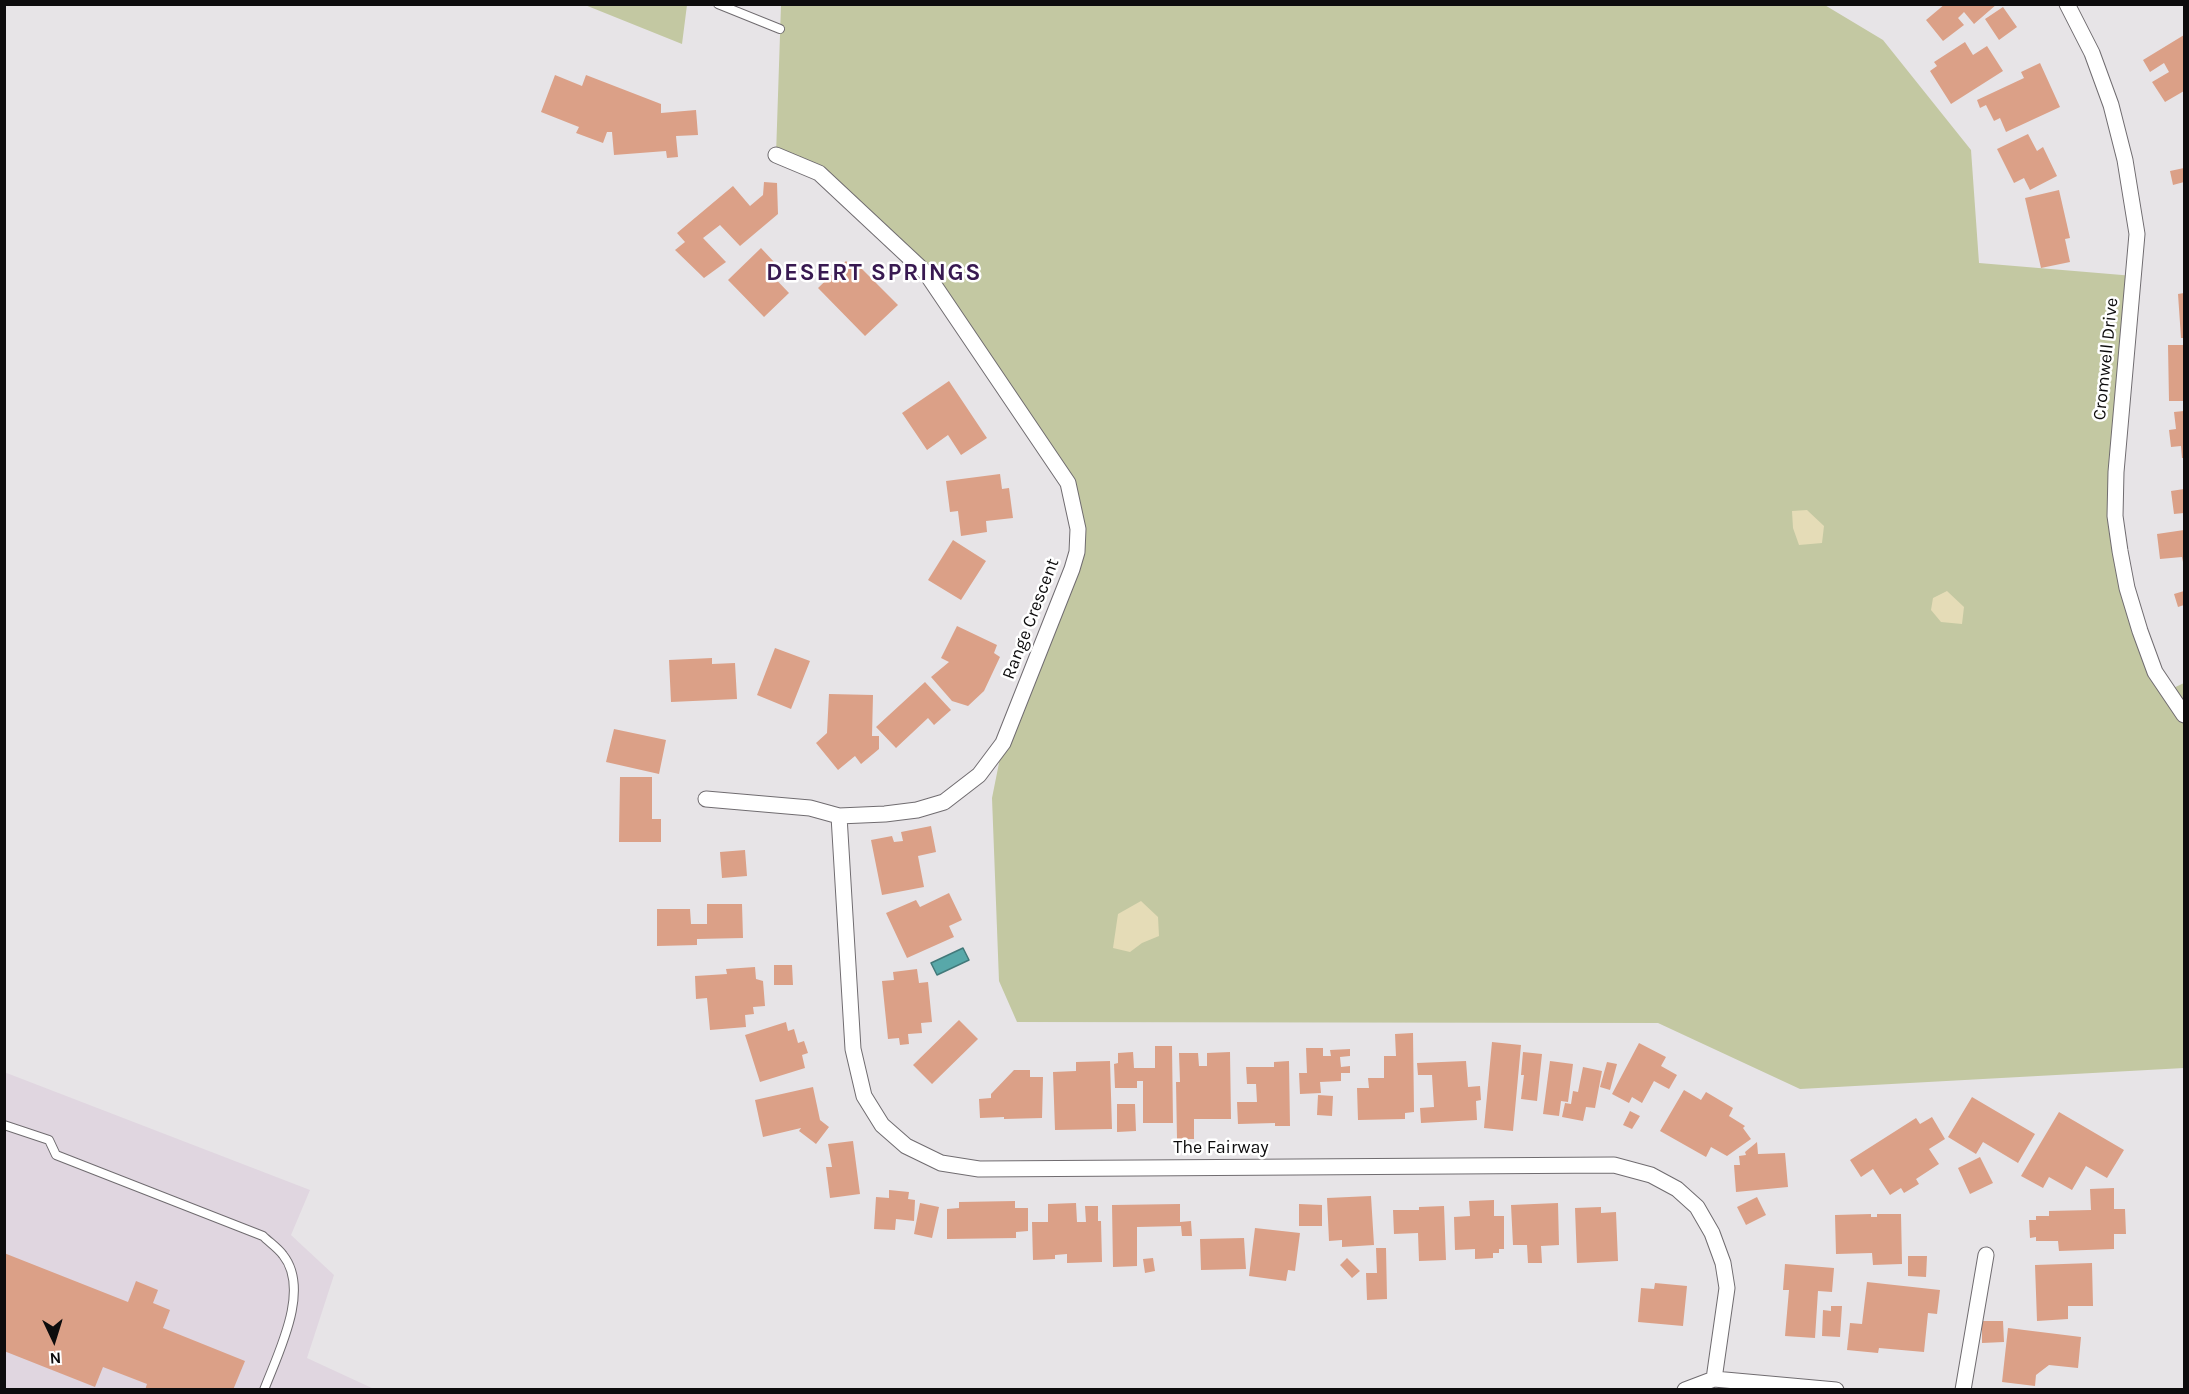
<!DOCTYPE html>
<style>
body{margin:0}
#map{position:relative;width:2189px;height:1394px;overflow:hidden;background:#e7e4e7;font-family:Karla,sans-serif}
canvas{display:block}
.frame{position:absolute;inset:0;border:6px solid #0d0c0d;pointer-events:none}
.north{position:absolute;left:24px;top:1310px;width:60px;height:60px;-webkit-text-stroke:4px #fff;paint-order:stroke;rotate:176deg;font-size:16px;font-weight:700;line-height:24px;text-align:center;color:#0d0c0d}
.north::after{content:'';display:block;margin:auto;width:21px;height:27px;background:#0d0c0d;clip-path:polygon(50% 0,100% 100%,50% 72%,0 100%)}
</style>
<div id="map">
<canvas width="2189" height="1394"></canvas>
<div class="frame"></div>
<div class="north">N</div>
</div>
<script>
const c = document.querySelector('canvas').getContext('2d');
c.lineJoin = 'round';
function paint(path, color) { c.fillStyle = color; c.fill(path, 'evenodd'); }
function trace(path, color, width, dash) { c.strokeStyle = color; c.lineWidth = width; c.lineCap = dash ? 'butt' : 'round'; c.setLineDash(dash || []); c.stroke(path); }
function drawText(font, color, halo, rows, align = 'center') {
  c.font = font + ' Karla,sans-serif'; c.lineWidth = 5; c.setLineDash([]); c.textBaseline = 'middle'; c.strokeStyle = halo; c.fillStyle = color; for (const [text, x, y, turn = 0] of rows) {
    c.save(); c.translate(x, y); c.rotate((+turn || 0) * Math.PI / 180); c.textAlign = isNaN(turn) ? turn : align; if (halo) c.strokeText(text, 0, 0); c.fillText(text, 0, 0); c.restore();
  }
}
paint(new Path2D(`
 M4,1072L310,1190L291,1235L334,1275L307,1358L374,1389H5Z`), '#e0d6e0');
paint(new Path2D(`
 M1823,4L1883,40L1971,150L1979,263L2134,276L2128,342L2120,551L2167,691L2184,683V1068L1800,1089L1658,1023L1017,1022L999,981L992,798L1003,743L1072,569V497L926,273L819,173L776,155L781,5Z
 M585,5H687L682,44Z`), '#c3c8a2');
paint(new Path2D(`
 M1807,510L1824,526L1822,543L1799,545L1793,528L1792,511Z
 M1947,591L1964,607L1962,624L1941,622L1931,610L1933,598Z
 M1141,901L1158,917L1159,936L1142,943L1130,952L1113,948L1118,914Z`), '#e5dcb7');
const water = new Path2D(`
 M963,948L969,960L937,975L931,963Z`);
paint(water, '#58a8a9');
trace(water, '#42797a', 1.5);
paint(new Path2D(`
 M1945,4H1997L1974,24L1964,12L1958,18L1964,25L1943,41L1926,20Z
 M2003,7L2017,27L1999,40L1985,19Z
 M2184,35V91L2165,102L2152,82L2169,72L2164,63L2150,72L2143,60Z
 M1965,42L1973,55L1987,46L2003,71L1951,104L1930,71L1937,66L1934,62Z
 M2040,63L2060,107L2006,132L2000,118L1994,121L1986,105L1980,108L1977,100L2024,78L2021,72Z
 M555,75L582,86L586,75L661,104V113L696,110L698,135L676,136L678,157L667,158L666,151L614,155L612,132H607L603,143L576,133L579,127L541,112Z
 M2028,134L2037,151L2043,147L2057,176L2030,190L2024,178L2014,183L1997,149Z
 M2184,168V182L2173,185L2170,171Z
 M764,182L777,183L778,214L740,246L720,225L703,238L726,262L704,278L675,250L685,242L677,233L733,186L750,206L763,195Z
 M2059,190L2070,238L2065,239L2070,262L2041,268L2025,198Z
 M761,248L775,263L767,270L789,293L764,317L728,280Z
 M846,261L852,267L856,263L898,305L865,336L818,288Z
 M2184,293V338H2181L2178,294Z
 M2168,345H2184V401H2169Z
 M949,381L987,438L961,455L948,435L927,450L902,413Z
 M2184,411V458H2182L2181,446L2171,447L2169,430L2176,429L2174,412Z
 M1000,474L1002,489L1009,488L1013,518L986,521L987,532L961,536L958,511L950,512L946,481Z
 M2184,489V513L2174,514L2171,491Z
 M2184,530V567L2182,557L2160,559L2157,534Z
 M953,540L986,561L961,600L928,580Z
 M2184,591V605L2178,607L2174,594Z
 M957,626L997,645L994,653L1000,657L984,691L968,706L952,701L931,677L949,662L941,658Z
 M775,648L810,661L791,709L757,695Z
 M712,658V664L735,663L737,699L671,702L669,660Z
 M925,682L951,710L934,725L928,718L896,748L876,727Z
 M829,694L873,695L872,736H879V749L861,764L855,756L838,770L816,743L827,733Z
 M614,729L666,740L659,774L606,762Z
 M620,777H652V819H661V842H619Z
 M931,826L936,852L918,856L924,887L882,895L871,840L892,836L894,842L903,841L901,832Z
 M745,850L747,876L722,878L720,852Z
 M949,893L962,920L949,926L954,937L907,958L886,913L916,900L920,907Z
 M707,904H742L743,938L697,939V945L657,946V909H690L691,924H707Z
 M774,965H792L793,985H774Z
 M755,967L756,979L763,981L765,1006L753,1007L754,1014L745,1015L746,1027L710,1030L707,998L696,999L695,976L727,974L726,969Z
 M917,969L919,983L928,982L932,1022L921,1023L922,1033L908,1034L909,1044L900,1045L899,1038L888,1039L882,981L894,980L893,972Z
 M959,1020L978,1039L932,1084L913,1065Z
 M786,1022L788,1031L794,1029L798,1043L804,1041L808,1053L802,1055L805,1068L760,1082L745,1035Z
 M1413,1033L1414,1112L1405,1113V1119L1358,1120L1357,1088H1369L1368,1078H1384V1056H1396L1395,1034Z
 M1492,1042L1521,1045L1513,1131L1484,1128Z
 M1639,1043L1666,1057L1661,1066L1677,1075L1669,1089L1654,1081L1642,1103L1632,1097L1629,1103L1612,1094Z
 M1155,1046H1172L1173,1123H1143V1081H1137V1088H1115L1114,1064L1118,1063V1053L1133,1052L1134,1068H1155Z
 M1306,1048H1323V1056H1331L1330,1050L1350,1049V1056L1340,1057L1341,1067L1350,1066V1073H1341V1081L1320,1082L1321,1093L1300,1094L1299,1073H1307Z
 M1230,1052L1231,1119H1194V1139H1177L1176,1082H1180L1179,1053H1198L1199,1066H1207V1053Z
 M1523,1052L1542,1054L1537,1101L1521,1099L1524,1075H1521Z
 M1110,1061L1112,1129L1055,1130L1053,1072L1076,1071V1062Z
 M1289,1061L1290,1126H1275V1123L1238,1124L1237,1102H1257L1256,1084H1247L1246,1067H1274V1062Z
 M1466,1061L1468,1087L1480,1086L1481,1100L1476,1101L1477,1120L1421,1123L1420,1108L1434,1107L1432,1075H1418L1417,1063Z
 M1550,1061L1573,1064L1568,1102L1561,1101L1559,1116L1543,1114Z
 M1607,1062L1617,1064L1610,1090L1600,1087Z
 M1583,1067L1602,1071L1595,1108L1586,1107L1583,1121L1562,1117L1565,1103L1571,1104L1573,1091L1578,1092Z
 M1014,1070H1030V1077H1043L1042,1118L1004,1119V1117L980,1118L979,1099L991,1098V1094Z
 M813,1087L820,1120L829,1127L816,1144L799,1131L801,1128L763,1137L755,1100Z
 M1684,1090L1701,1100L1706,1092L1733,1108L1729,1116L1745,1126L1743,1128L1751,1139L1727,1156L1711,1147L1706,1157L1660,1131Z
 M1318,1095L1333,1096L1332,1116L1317,1115Z
 M1972,1097L2035,1134L2018,1163L1983,1142L1976,1154L1948,1137Z
 M1117,1104H1135L1136,1131L1117,1132Z
 M1630,1111L1640,1116L1632,1129L1623,1125Z
 M2059,1112L2124,1150L2107,1178L2086,1166L2072,1190L2049,1177L2043,1188L2021,1176Z
 M1932,1117L1945,1139L1929,1149L1939,1164L1916,1179L1919,1184L1904,1193L1901,1188L1890,1195L1873,1169L1861,1177L1850,1160L1916,1118L1920,1124Z
 M853,1141L860,1194L830,1198L826,1167H832L828,1144Z
 M1757,1142L1758,1154L1785,1153L1788,1187L1736,1192L1734,1165H1740L1739,1156L1746,1155L1745,1152Z
 M1980,1157L1993,1183L1970,1194L1958,1168Z
 M2114,1188V1209H2125L2126,1234H2114V1249L2059,1251L2058,1241H2036V1237L2030,1238L2029,1220H2036V1216H2049V1211L2091,1210L2090,1189Z
 M889,1190L909,1192L908,1199L915,1200L914,1221L896,1219L895,1230L874,1229L876,1197L889,1198Z
 M1371,1196L1374,1245L1342,1247V1240L1329,1241L1327,1198Z
 M1757,1197L1766,1215L1746,1225L1737,1207Z
 M1494,1200V1216H1504V1249H1499V1253H1493V1258L1475,1259V1249L1455,1250L1454,1217L1470,1216L1469,1201Z
 M1015,1201V1208H1028V1231L1016,1232V1238L947,1239V1209L959,1208V1202Z
 M920,1203L939,1207L932,1238L914,1234Z
 M1076,1203L1077,1222H1086L1085,1206H1098V1221H1101L1102,1262L1067,1263V1254L1055,1255V1259L1033,1260L1032,1222H1048V1204Z
 M1558,1203L1559,1245L1541,1246L1542,1263H1528L1527,1245H1513L1511,1205Z
 M1180,1204V1222L1191,1221L1192,1236H1182L1181,1226L1137,1227V1266L1113,1267L1112,1205Z
 M1299,1204L1322,1205V1226H1299Z
 M1444,1206L1446,1260L1419,1261L1418,1233L1394,1234L1393,1210H1419V1207Z
 M1601,1207V1213L1616,1212L1618,1261L1577,1263L1575,1208Z
 M1871,1214V1217H1877V1214H1901L1902,1264L1873,1265L1872,1253L1836,1254L1835,1215Z
 M1255,1228L1300,1233L1295,1271L1288,1270L1286,1281L1249,1276Z
 M1244,1238L1246,1269L1201,1270L1200,1239Z
 M1376,1248H1386L1387,1299L1367,1300L1366,1273H1377Z
 M4,1253L128,1302L136,1281L158,1290L153,1303L170,1310L163,1328L245,1361L233,1390H145L147,1384L103,1367L95,1387L4,1351Z
 M1908,1256H1927L1926,1277L1908,1276Z
 M1153,1258L1155,1271L1145,1273L1143,1259Z
 M1347,1258L1360,1271L1352,1278L1340,1265Z
 M2092,1263L2093,1306H2068V1319L2037,1321L2035,1265Z
 M1785,1264L1834,1268L1832,1292L1818,1291L1815,1338L1785,1336L1789,1290H1783Z
 M1867,1282L1940,1290L1937,1314L1928,1313L1924,1352L1879,1348L1878,1353L1847,1350L1850,1323L1862,1324Z
 M1655,1283L1687,1286L1683,1326L1638,1322L1641,1288L1654,1289Z
 M1831,1306H1842L1840,1337L1822,1336L1823,1310L1831,1311Z
 M1982,1321H2003L2004,1342L1982,1343Z
 M2008,1328L2081,1337L2078,1368L2049,1365L2036,1375L2035,1386L2002,1382Z`), '#dba087');
const service = new Path2D(`
 M718,4L780,29
 M4,1125L49,1140L56,1155L263,1236C269,1242 278,1248 283,1255C311,1290 278,1353 264,1390`);
const minor = new Path2D(`
 M2067,4L2092,53L2111,105L2125,160L2137,234L2116,472L2115,516L2120,551L2127,588L2140,631L2155,672L2184,715
 M706,799L810,808L839,816L885,814L917,810L944,802L979,775L1003,743L1072,569L1077,552L1078,529L1068,483L926,273L819,173L776,155
 M839,816L853,1049L864,1096L882,1125L906,1146L941,1163L979,1169L1614,1165L1651,1175L1677,1189L1697,1207L1712,1233L1723,1263L1727,1288L1714,1379
 M1685,1390L1714,1379L1836,1390
 M1963,1390L1986,1255`);
trace(service, '#706c70', 10);
trace(minor, '#706c70', 17);
trace(service, '#fff', 8);
trace(minor, '#fff', 15);
drawText('18px', '#0d0c0d', '#fff', [
 ["Cromwell Drive",2106,359,-84],
 ["Range Crescent",1031,619,-69],
 ["The Fairway",1221,1148]
]);
c.letterSpacing = '1.5px';
drawText('bold 24px', '#381951', '#fff', [
 ["DESERT SPRINGS",874,273]
]);
c.letterSpacing = '0px';
</script>
